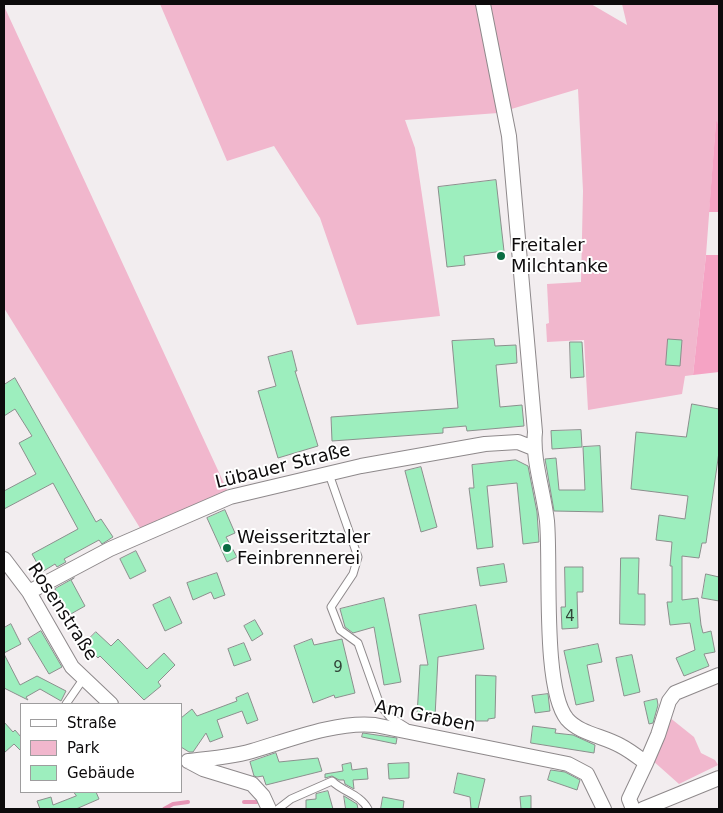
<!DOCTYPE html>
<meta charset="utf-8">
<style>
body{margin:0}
#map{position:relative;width:723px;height:813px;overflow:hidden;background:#f2edef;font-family:"DejaVu Sans",sans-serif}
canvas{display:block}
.frame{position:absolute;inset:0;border:5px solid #0d0b0c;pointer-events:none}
.legend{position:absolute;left:20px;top:703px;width:162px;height:90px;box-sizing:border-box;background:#fff;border:1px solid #9e9d9e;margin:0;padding:6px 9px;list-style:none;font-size:15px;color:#0d0b0c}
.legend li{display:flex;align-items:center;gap:10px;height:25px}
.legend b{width:25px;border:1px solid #9e9d9e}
</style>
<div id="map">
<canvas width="723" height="813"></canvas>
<div class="frame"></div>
<ul class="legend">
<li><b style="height:6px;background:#fff"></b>Straße</li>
<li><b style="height:14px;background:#f1b7cd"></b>Park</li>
<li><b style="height:14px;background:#9deebe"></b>Gebäude</li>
</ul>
</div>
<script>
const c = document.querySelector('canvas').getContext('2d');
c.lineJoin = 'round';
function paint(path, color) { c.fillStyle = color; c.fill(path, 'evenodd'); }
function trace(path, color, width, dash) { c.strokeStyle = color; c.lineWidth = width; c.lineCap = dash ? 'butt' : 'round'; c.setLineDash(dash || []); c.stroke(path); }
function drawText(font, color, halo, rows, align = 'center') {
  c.font = font + ' "DejaVu Sans",sans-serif'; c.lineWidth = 4; c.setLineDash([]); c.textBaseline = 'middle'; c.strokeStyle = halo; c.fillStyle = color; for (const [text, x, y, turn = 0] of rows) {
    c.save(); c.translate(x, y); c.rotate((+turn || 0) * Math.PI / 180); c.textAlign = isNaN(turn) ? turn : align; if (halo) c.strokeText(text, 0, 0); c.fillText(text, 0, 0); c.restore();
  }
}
paint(new Path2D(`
 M160,4H591L627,25L622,4H719V125L716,122L706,255L693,375L685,376L682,394L588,410L584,340L547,342L546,324L549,323L547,284L581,282L583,191L578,89L498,113L405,120L415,148L440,316L357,325L320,218L274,146L227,161Z
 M4,6L228,492L140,528L4,308Z
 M669,717L694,737L701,753L715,760L718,765L679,784L652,760Z`), '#f1b7cd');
paint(new Path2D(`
 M716,121L719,125V212H709Z
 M706,255H719V372L693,375Z`), '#f5a3c4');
trace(new Path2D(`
 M244,802H257
 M164,809L173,804L188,802`), '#e695b6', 4);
const building = new Path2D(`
 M496,180L504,251L464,256L465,265L447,267L438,187Z
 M494,339L495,346L516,345L517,363L496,365L500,407L522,405L524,426L467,431L466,426L443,428V433L332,441L331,417L458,408L452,341Z
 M668,339L682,340L680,366L666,365Z
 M570,342H582L584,377L571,378Z
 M292,351L297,371H295L318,446L278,458L258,391L276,386L268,357Z
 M15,378L96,522L101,519L113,537L102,544L99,540L64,559L66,562L57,567L55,564L42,572L32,554L78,529L53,483L4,509V491L36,474L19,443L32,436L15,409L4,416V385Z
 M692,404L719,409V452L706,543H702L699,558L682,556V600L698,598L701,625L703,633L711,631L715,652L704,654L709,666L684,676L676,658L695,650L690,623L670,625L667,602H672V566H670L672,542L656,540L659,515L685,519L688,496L631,489L636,432L686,437Z
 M581,430L582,447L552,449L551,431Z
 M600,446L603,512L554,511L545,459L556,458L559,490H585L583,447Z
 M516,460L528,466L537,512L539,542L523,544L517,483L487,486L493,547L477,549L469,488H474L472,465Z
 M421,467L437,527L421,532L405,471Z
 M225,510L235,533L226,537L237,557L227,562L207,518Z
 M136,551L146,571L130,579L120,559Z
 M621,558H639L638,594H645V625L620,624Z
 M504,564L507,582L480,586L477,568Z
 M565,567H583V592H577L578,628L562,629L561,607H565Z
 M217,573L225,595L214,599L211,592L193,600L187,583Z
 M706,574L719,577V601L702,598Z
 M74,578L71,580L85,606L69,615L55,589Z
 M170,597L182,623L165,631L153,605Z
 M384,598L401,682L384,685L374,627L353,633L345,627L340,609Z
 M476,605L484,649L438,657L435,717L417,716L420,665H428L419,615Z
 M255,620L263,634L252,641L244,626Z
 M11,624L21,644L4,653V628Z
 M41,631L62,667L49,674L28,639Z
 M96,632L111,646L118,639L147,669L164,653L175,665L158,682L161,686L144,700L100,656L98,658L84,644Z
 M312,639L314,645L342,639L355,693L335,698L334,695L313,703L294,646Z
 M244,643L251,660L234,666L228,649Z
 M598,644L602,662L587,665L594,701L576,705L564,651Z
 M4,654L20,685L37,676L66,691L61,701L40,689L26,697L28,700L4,688Z
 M632,655L640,692L624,696L616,658Z
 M476,675L496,676L495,718L488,719V721H476Z
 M248,693L258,720L247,724L242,711L217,720L223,737L210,742L206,733L193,752H189L181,747V718L192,709L197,716L237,701L236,698Z
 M548,694L550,711L535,713L532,696Z
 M657,699L658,705L653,723L649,724L644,702Z
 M4,722L13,732L15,730L21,737V751L14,744L4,753Z
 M533,726L556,729L555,733L573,735L595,745L594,753L531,743Z
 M363,733L397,738L396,744L362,737Z
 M276,753L279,762L318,758L322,771L266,785L263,776L257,777L254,776L250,762Z
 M351,763L352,770L367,768L368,779L353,780L354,789L345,784L344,780H339L332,776L325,778V774L343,771L342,765Z
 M409,763V778L389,779L388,764Z
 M551,770L565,772L580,780L577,790L548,780Z
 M458,773L485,779L478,809H471L470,797L454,793Z
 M328,791L333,809H306V800L316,799V794Z
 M74,792H96L99,799L76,809H40L37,801L51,797L53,805L76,796Z
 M344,796L357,804L358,809H346Z
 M531,796V809H521L520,797Z
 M383,797L404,801L403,809H381Z`);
paint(building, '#9deebe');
trace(building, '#8b8f8d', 1);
const service = new Path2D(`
 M329,474L358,557L353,574L331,607L340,630L358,643L380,705L390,717L406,727
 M66,704L84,678
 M278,809L291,799L332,781C343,792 360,794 368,809`);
const minor = new Path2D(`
 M483,4L509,136L535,432C532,458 544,493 547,521C551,565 542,688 567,719C580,734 604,736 621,746C629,750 638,757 646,763L629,799L633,809
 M4,559L29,592L72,667L111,704
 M29,592L110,549L230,497L361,466L485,444L518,442L533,448
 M188,761C209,759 231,757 252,751C289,740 337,721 375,725L568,764L587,774L604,809
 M188,761L203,769L252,784L263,796L269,809
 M646,763L658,735L669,701L675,693L719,675
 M643,809L719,778`);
trace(service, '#8e898b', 9);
trace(minor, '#8e898b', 16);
trace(service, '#fff', 7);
trace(minor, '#fff', 14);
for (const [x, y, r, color] of [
 [501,256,5,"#0a6c42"],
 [227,548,5,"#0a6c42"]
]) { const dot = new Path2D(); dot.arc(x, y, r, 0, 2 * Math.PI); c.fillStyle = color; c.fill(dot); trace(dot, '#fff', 2); }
drawText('15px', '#314438', null, [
 ["4",570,617],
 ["9",338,668]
]);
drawText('18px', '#0d0b0c', '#fff', [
 ["Freitaler",511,246],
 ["Milchtanke",511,267],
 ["Weisseritztaler",237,538],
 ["Feinbrennerei",237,559]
], 'left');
drawText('18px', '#0d0b0c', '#fff', [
 ["Lübauer Straße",283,467,-14],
 ["Rosenstraße",62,612,57],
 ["Am Graben",425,717,11]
]);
</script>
